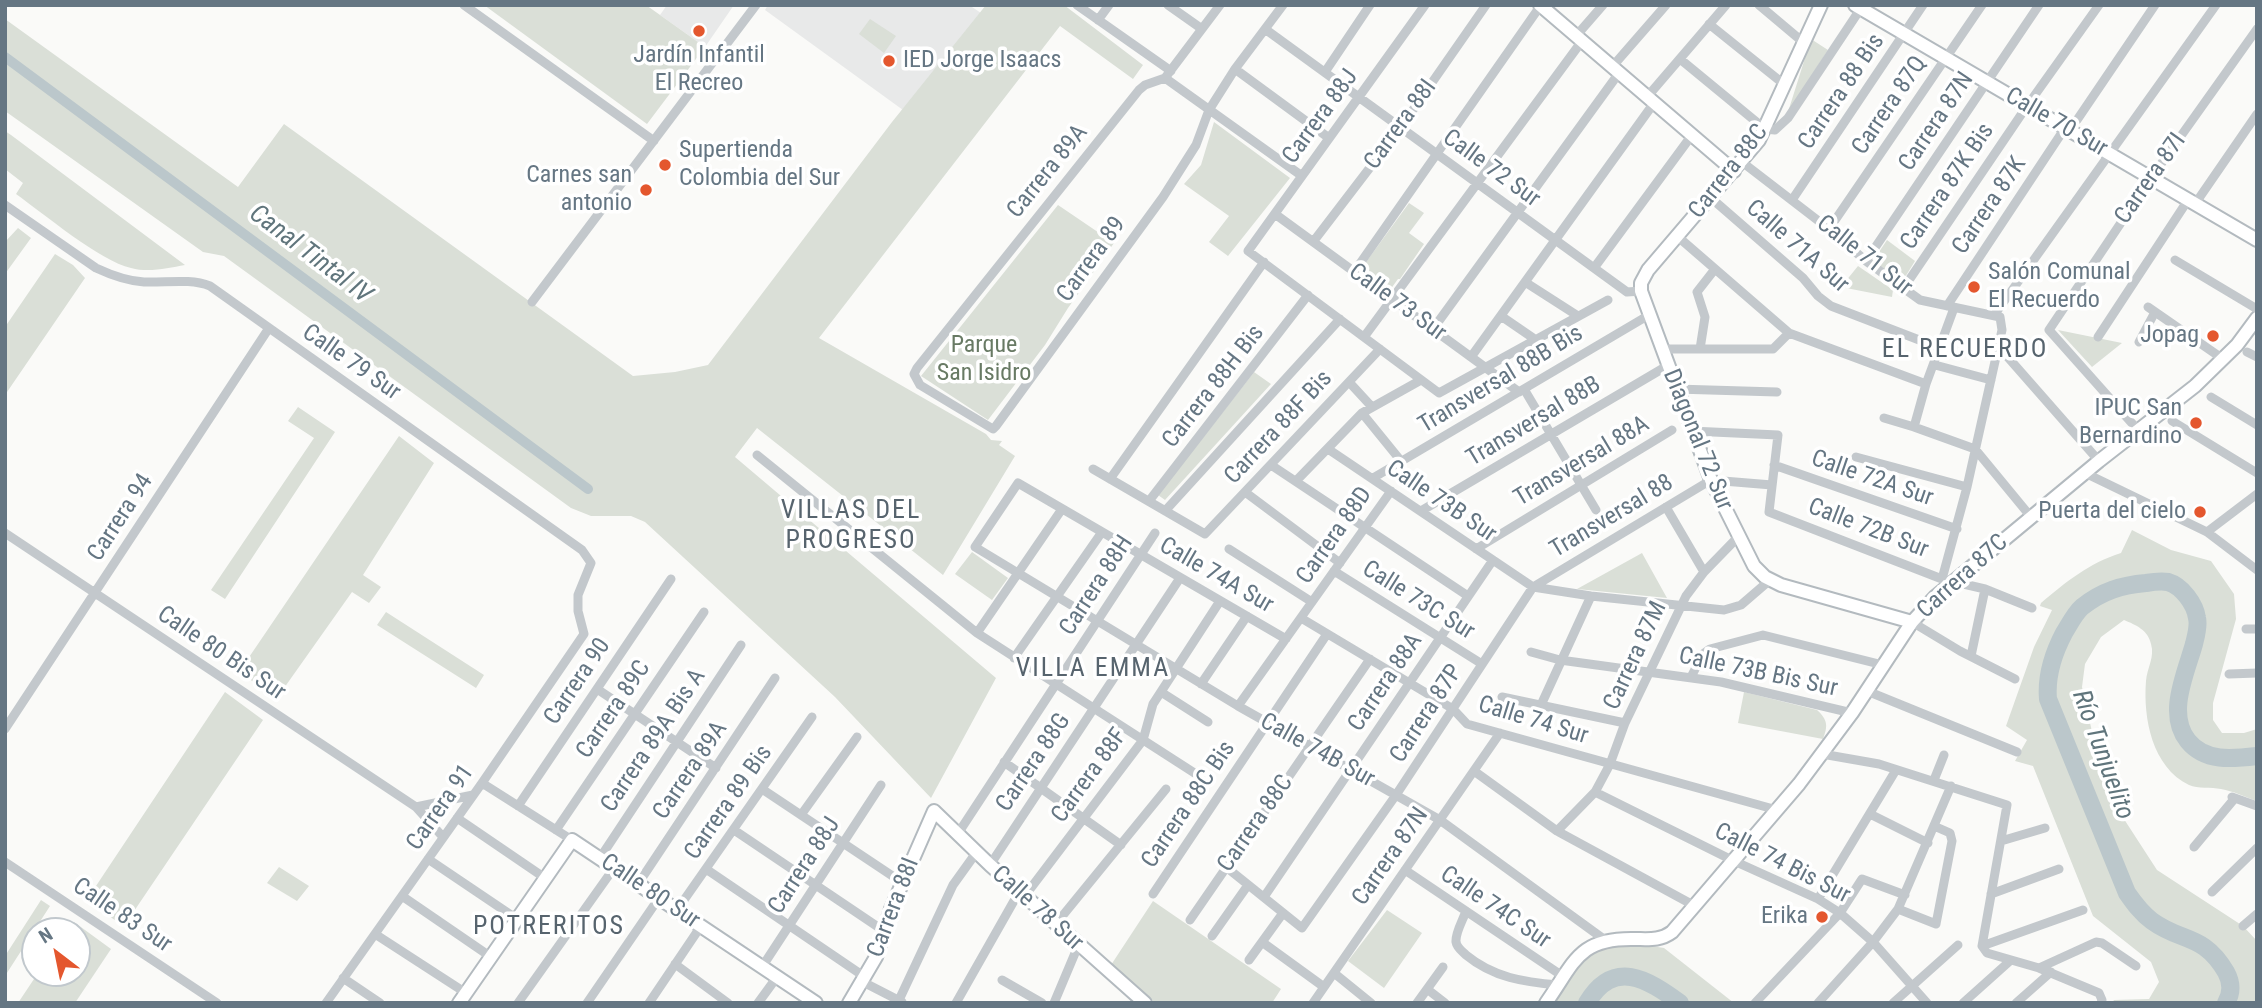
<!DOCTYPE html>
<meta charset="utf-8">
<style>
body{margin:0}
#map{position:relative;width:2262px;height:1008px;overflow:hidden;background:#fafaf8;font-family:"Roboto Condensed",sans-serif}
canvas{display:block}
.frame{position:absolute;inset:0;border:7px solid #657683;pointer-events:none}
.north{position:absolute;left:21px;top:917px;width:70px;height:70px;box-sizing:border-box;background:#fff;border:2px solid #c1c8cd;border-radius:50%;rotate:328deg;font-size:19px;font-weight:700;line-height:28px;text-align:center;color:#657683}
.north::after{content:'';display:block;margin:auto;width:24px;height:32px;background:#e4572e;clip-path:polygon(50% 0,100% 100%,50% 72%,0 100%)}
</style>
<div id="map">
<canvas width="2262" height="1008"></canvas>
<div class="frame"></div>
<div class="north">N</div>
</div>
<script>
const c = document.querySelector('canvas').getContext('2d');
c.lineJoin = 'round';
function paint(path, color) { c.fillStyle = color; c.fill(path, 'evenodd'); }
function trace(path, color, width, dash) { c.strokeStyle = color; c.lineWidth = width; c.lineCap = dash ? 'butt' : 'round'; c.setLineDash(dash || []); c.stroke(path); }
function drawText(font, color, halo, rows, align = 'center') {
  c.font = font + ' "Roboto Condensed",sans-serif'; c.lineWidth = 7; c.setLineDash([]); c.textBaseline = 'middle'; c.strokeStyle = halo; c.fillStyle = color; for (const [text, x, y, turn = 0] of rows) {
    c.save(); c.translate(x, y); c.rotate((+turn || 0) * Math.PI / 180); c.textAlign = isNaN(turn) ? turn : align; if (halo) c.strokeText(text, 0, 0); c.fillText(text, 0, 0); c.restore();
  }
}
paint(new Path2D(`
 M667,5H734L705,47L660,15Z
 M768,5H969L981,13L903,110L765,10Z`), '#e8e9e9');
paint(new Path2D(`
 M484,5H646L705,47L647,124Z
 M986,5H1064L1143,65L1133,79L1060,26L819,338L986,434L991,440L1002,441L999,445L1015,456L943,575L757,428L735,457L996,678L931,798L835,697L645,522L631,516H591L571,508L224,256L203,252L5,111V19L238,187L284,124L633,376L675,372L708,365L892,122Z
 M870,19L896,36L884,53L859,34Z
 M1811,39L1828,50L1788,112Z
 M1214,122L1290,178L1228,256L1209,242L1229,216L1184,184L1201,165Z
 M5,131L11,135L185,265C168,268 149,273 131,268C100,261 44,214 16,194L23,183L5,169Z
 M1409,203L1424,213L1409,233L1424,244L1400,279H1398L1390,290L1361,269Z
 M1058,205L1114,243L1068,308L1045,345L988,420L921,376Z
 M18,228L31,238L5,274V242Z
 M1887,240L1915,261L1902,282L1873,261Z
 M55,254L73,265L85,278L5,395V327Z
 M1858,266L1893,290L1892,297L1841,287Z
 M2058,330L2122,343L2092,367Z
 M1254,372L1271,384L1165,500L1158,495Z
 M298,407L335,432L225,599L211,590L314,438L288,421Z
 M399,436L434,463L363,575L381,587L369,603L352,592L277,698L239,672Z
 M2132,530L2171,550L2211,561L2234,594L2236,619L2213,703V720L2222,733H2244L2257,729V801C2245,797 2233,791 2221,789C2211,787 2198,789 2189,785C2152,767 2143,718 2146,681C2147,668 2155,657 2151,644C2148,630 2136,625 2124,620L2101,637L2085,664L2082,687L2095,745L2122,816L2157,870L2243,926L2257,941V1003H2112L2114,1000L2149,999L2159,982L2151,962L2093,916L2033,766L2015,761L2027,740L2006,726L2034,647L2052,610L2040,606L2041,603C2066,582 2089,563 2121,553Z
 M972,552L1008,578L992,600L955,574Z
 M1642,553L1667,598L1577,589Z
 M386,612L484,675L476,688L377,625Z
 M225,692L263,720L124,926L86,901Z
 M1744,692L1817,710C1828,720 1828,726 1823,739L1738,723Z
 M279,867L309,886L297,901L267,883Z
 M41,900L50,906L5,976V956Z
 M1153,901L1281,989L1272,1003H1155L1111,965Z
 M1387,910L1422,933L1384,988L1348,961Z
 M74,922L111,949L75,1003H18L38,973H77V931H68Z
 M1639,944L1664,948L1734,1003H1552C1583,956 1580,949 1639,944Z`), '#dadfd7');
trace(new Path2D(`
 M5,57L588,489`), '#bbc7cb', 10);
trace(new Path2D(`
 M1587,1003C1614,958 1647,979 1680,1003
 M2226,1003C2232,993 2232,983 2226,972C2203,933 2182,943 2152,921C2141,913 2134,903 2127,893L2048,699C2046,676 2053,654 2064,633C2069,625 2075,613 2082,607C2102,591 2122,585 2146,583C2152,582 2162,581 2168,582C2182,586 2195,604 2197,618C2199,626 2196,636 2194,644C2186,673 2166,714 2188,741C2205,762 2232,759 2257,756`), '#bbc7cb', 18);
const secondary = new Path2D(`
 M1540,5L1734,171
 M1821,5L1759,140L1648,270L1641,283V291L1711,480L1754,566L1765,577L1781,585L1912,622
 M1855,5L2257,240
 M459,1003L572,840L816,1003
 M849,1003L876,957L891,909L934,811L990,865L1145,1003
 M1546,1003C1575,962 1578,938 1634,939C1648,939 1660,941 1672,932L1799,784L1852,713L1912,622L1935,597L2099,461L2195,386L2237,345L2257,318`);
trace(secondary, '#b3babf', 16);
trace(new Path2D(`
 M464,5L654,141
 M1077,5L1171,71
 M1168,5L1202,29
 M1220,5L1165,78L1145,85L1139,90L917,368L914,374L920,385L993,429L996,426L1163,197L1196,145L1209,110L1235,69L1283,5
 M1425,5L1248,251L1439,393L1608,300
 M1759,5L1803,42
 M1098,20L1109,5
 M1709,24L1785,85
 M1265,29L1627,292L1641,291
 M1576,36L1603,5
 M1680,59L1765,129L1775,130L1788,118L1863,5
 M1612,67L1666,5
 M1235,69L1329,138
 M1325,72L1370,5
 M1165,78L1302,176
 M1647,97L1726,5
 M2077,120L2155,5
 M1742,162L1829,229L1866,261L1920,300L2000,317L2002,330L1967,487L1942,579
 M1711,198L1803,278L1818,296L1831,306L1940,348
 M1792,200L1923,5
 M2195,204L2257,114
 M5,205L96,268C111,275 127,281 144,282C165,283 190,278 210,286L582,550L591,563L578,595V611L584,634L482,783L326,1003
 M1275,214L1519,392
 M1829,229L1982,5
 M1677,236L1789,333L1926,384
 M1313,242L1401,127L1486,5
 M2175,260L2257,309
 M1866,261L2039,5
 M1594,268L1692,135
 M1354,272L1541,5
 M1525,282L1578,316
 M1903,289L2027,106L2099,5
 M532,302L756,5
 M1947,306L2065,128
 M2148,307L2223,359
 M1995,314L2216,5
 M1501,316L1536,340
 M1433,329L1619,73
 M1364,337L1582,41
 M2098,337L2188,200
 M2139,342L2155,312
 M1998,346L2099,461
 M1661,349H1773L1789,333
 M1700,349L1705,317L1697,292L1715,269
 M2247,352L2257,357
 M1471,357L1654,103
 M1935,365L1991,380
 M1349,382L1372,407
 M1524,389L1596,510
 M1676,389L1777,392
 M2211,397L2257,425
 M1362,413L1401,461
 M1884,418L1914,427L1975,449L2031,517
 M2172,421L2257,473
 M1914,427L1926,384L1954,308
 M2138,430L2049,330L2151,178L2257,29
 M1691,431L1778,435L1769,512L1942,579L1985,589L2032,608
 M1328,449L1533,587L1591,596L1724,610L1741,605L1770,580
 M757,455L977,633L1196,774
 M1856,457L1967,487
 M1271,465L1468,596
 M1774,465L1957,529
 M1093,469L1205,534L1380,349
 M2085,473L2207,532L2257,570
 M1373,478L1649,315
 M1110,479L1264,262
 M1296,481L1362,413L1421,380
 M1245,492L1340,563
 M1149,501L1308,295
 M1666,507L1704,572
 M1165,511L1340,319
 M1421,511L1667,366
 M2207,532L2257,494
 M5,533L416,807L443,837
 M1229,549L1312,602
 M1476,549L1672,430
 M1334,571L1482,664
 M1301,618L1453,709L1467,724L1777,810
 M1912,622L1960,651L2015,679
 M2246,629H2257
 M977,633L1062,509
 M1286,639L1018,483L975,547L1238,706L1440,820L1605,940
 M1531,652L1560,660L1721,682L1852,713
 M1971,656L1985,589
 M1014,658L1102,532
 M2229,674L2257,673
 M1691,677L1703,654L1710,649L1763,635L1883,665
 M1201,684L1247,616
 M597,689L716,768
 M1867,691L2017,752
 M1161,692L1208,722
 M1502,697L1625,723
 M1541,705L1591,596
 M1238,706L1391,491
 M5,729L269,328
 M1822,754L1879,764L2007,805L1982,946
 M1004,762L1121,845
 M1474,771L1557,831L1695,906
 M1934,780L1944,755
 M482,783L572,840
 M762,789L903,883
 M1595,792L1734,861L1818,899L1840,913L1873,942L1927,1003
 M2232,797L2257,806
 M518,806L671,579
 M416,807L473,795
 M1870,814L1928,843
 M801,815L857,737
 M457,818L545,878
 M556,830L704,612
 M734,830L884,931
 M1557,831L1595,792L1610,764L1625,723L1686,596L1704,572L1738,537
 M957,835L1155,533
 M2001,841L2045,828
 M2194,847L2235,798
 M600,858L741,645
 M428,859L517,919
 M5,862L217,1003
 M990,865L1180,578
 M1226,867L1302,928L1396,795L1533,587L1711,480L1772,485
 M706,869L865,977
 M1405,870L1564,977
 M638,884L775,678
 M2212,892L2257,848
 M1153,894L1327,634
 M1991,894L2059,869
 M402,896L491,957
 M1024,897L1143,740L1153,704L1220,601
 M1264,897L1493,560
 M1818,899L1896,770
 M1898,909L1936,924L1952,841L1950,833L1934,826
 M677,910L812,717
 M1466,911C1463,920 1455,933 1456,942C1457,948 1462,951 1466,955C1494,978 1524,982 1559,985
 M1190,920L1370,659
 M1055,925L1166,789
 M2243,926L2257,914
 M375,934L466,993
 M1212,936L1248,885
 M1262,942L1324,987
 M1982,946L1987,953L2039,968L2099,993L2102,1000L2101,1003
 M1982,946L2083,910
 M1249,960L1283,913
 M675,964L728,1003
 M762,967L881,785
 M2039,968L2096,942L2102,943L2136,966
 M1334,973L1371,1003
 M343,978L380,1003
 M1002,980L1042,1003
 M863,982L902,1002
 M1427,989L1445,1003
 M899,1000L953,885L976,853
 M518,1003L614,868
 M587,1003L659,898
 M649,1003L701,926
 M758,1003L777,977
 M956,1003L1019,892
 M1054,1003L1078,946
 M1313,1003L1500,733
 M1417,1003L1443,967
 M1755,1003L1840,913L1862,879L1905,895
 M1818,1003L1873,942L1898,909L1951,786
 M1893,1003L1958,945
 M1963,1003L2011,960
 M2016,1003L2051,972`), '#c3c8cc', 9);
trace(secondary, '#fff', 12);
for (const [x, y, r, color] of [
 [699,31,7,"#e4572e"],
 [889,61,7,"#e4572e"],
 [665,165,7,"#e4572e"],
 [646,190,7,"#e4572e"],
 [1974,287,7,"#e4572e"],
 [2213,336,7,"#e4572e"],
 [2196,423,7,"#e4572e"],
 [2200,512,7,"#e4572e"],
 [1822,917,7,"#e4572e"]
]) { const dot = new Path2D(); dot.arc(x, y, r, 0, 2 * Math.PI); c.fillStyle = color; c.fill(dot); trace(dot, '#fff', 2.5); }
drawText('24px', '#657683', '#fff', [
 ["Jardín Infantil",699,56,"center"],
 ["El Recreo",699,84,"center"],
 ["IED Jorge Isaacs",903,61,"left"],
 ["Supertienda",679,151,"left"],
 ["Colombia del Sur",679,179,"left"],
 ["Carnes san",632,176],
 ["antonio",632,204],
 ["Salón Comunal",1988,273,"left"],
 ["El Recuerdo",1988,301,"left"],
 ["Jopag",2199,336],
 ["IPUC San",2182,409],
 ["Bernardino",2182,437],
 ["Puerta del cielo",2186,512],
 ["Erika",1808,917]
], 'right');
drawText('24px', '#657683', '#fff', [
 ["Carrera 88 Bis",1842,92,-56],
 ["Carrera 87Q",1890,106,-56],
 ["Carrera 88J",1321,117,-54],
 ["Carrera 87N",1937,122,-56],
 ["Calle 70 Sur",2056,123,30],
 ["Carrera 88I",1401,125,-54],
 ["Calle 72 Sur",1491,169,36],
 ["Carrera 89A",1048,172,-51],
 ["Carrera 88C",1729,172,-52],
 ["Carrera 87I",2151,179,-55],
 ["Carrera 87K Bis",1948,187,-56],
 ["Carrera 87K",1990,206,-56],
 ["Calle 71A Sur",1797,247,41],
 ["Calle 71 Sur",1864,256,38],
 ["Carrera 89",1092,260,-54],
 ["Calle 73 Sur",1397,303,36],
 ["Calle 79 Sur",351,363,35],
 ["Transversal 88B Bis",1501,380,-31],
 ["Carrera 88H Bis",1214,387,-52],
 ["Transversal 88B",1534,422,-31],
 ["Carrera 88F Bis",1279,428,-47],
 ["Diagonal 72 Sur",1697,440,68],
 ["Transversal 88A",1582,462,-31],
 ["Calle 72A Sur",1872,479,19],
 ["Calle 73B Sur",1441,502,34],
 ["Transversal 88",1612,517,-31],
 ["Carrera 94",121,518,-57],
 ["Calle 72B Sur",1868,529,21],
 ["Carrera 88D",1335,536,-55],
 ["Calle 74A Sur",1216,576,30],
 ["Carrera 87C",1963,577,-42],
 ["Carrera 88H",1097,586,-57],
 ["Calle 73C Sur",1418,601,32],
 ["Calle 80 Bis Sur",221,654,34],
 ["Carrera 87M",1636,656,-65],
 ["Calle 73B Bis Sur",1758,673,12],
 ["Carrera 90",578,682,-56],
 ["Carrera 88A",1386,683,-56],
 ["Carrera 89C",614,710,-56],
 ["Carrera 87P",1427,714,-57],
 ["Calle 74 Sur",1533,721,17],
 ["Carrera 89A Bis A",654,741,-56],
 ["Calle 74B Sur",1317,751,29],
 ["Carrera 88G",1034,763,-56],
 ["Carrera 89A",691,771,-56],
 ["Carrera 88F",1090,776,-54],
 ["Carrera 89 Bis",729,803,-55],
 ["Carrera 88C Bis",1189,805,-56],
 ["Carrera 91",441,808,-55],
 ["Carrera 88C",1256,824,-55],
 ["Carrera 87N",1391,857,-55],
 ["Calle 74 Bis Sur",1782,864,27],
 ["Carrera 88J",805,866,-57],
 ["Calle 80 Sur",650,892,34],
 ["Carrera 88I",894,908,-69],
 ["Calle 74C Sur",1495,908,34],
 ["Calle 78 Sur",1037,909,42],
 ["Calle 83 Sur",122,916,34]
]);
drawText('24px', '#687a64', '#fff', [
 ["Parque",984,346],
 ["San Isidro",984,374]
]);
drawText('italic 26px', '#60757c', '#fff', [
 ["Canal Tintal IV",310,255,37],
 ["Río Tunjuelito",2102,755,70]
]);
c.letterSpacing = '2px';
drawText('26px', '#57646e', '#fff', [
 ["EL RECUERDO",1965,350],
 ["VILLAS DEL",851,511],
 ["PROGRESO",851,541],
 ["VILLA EMMA",1093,669],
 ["POTRERITOS",549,927]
]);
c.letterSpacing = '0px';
</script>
